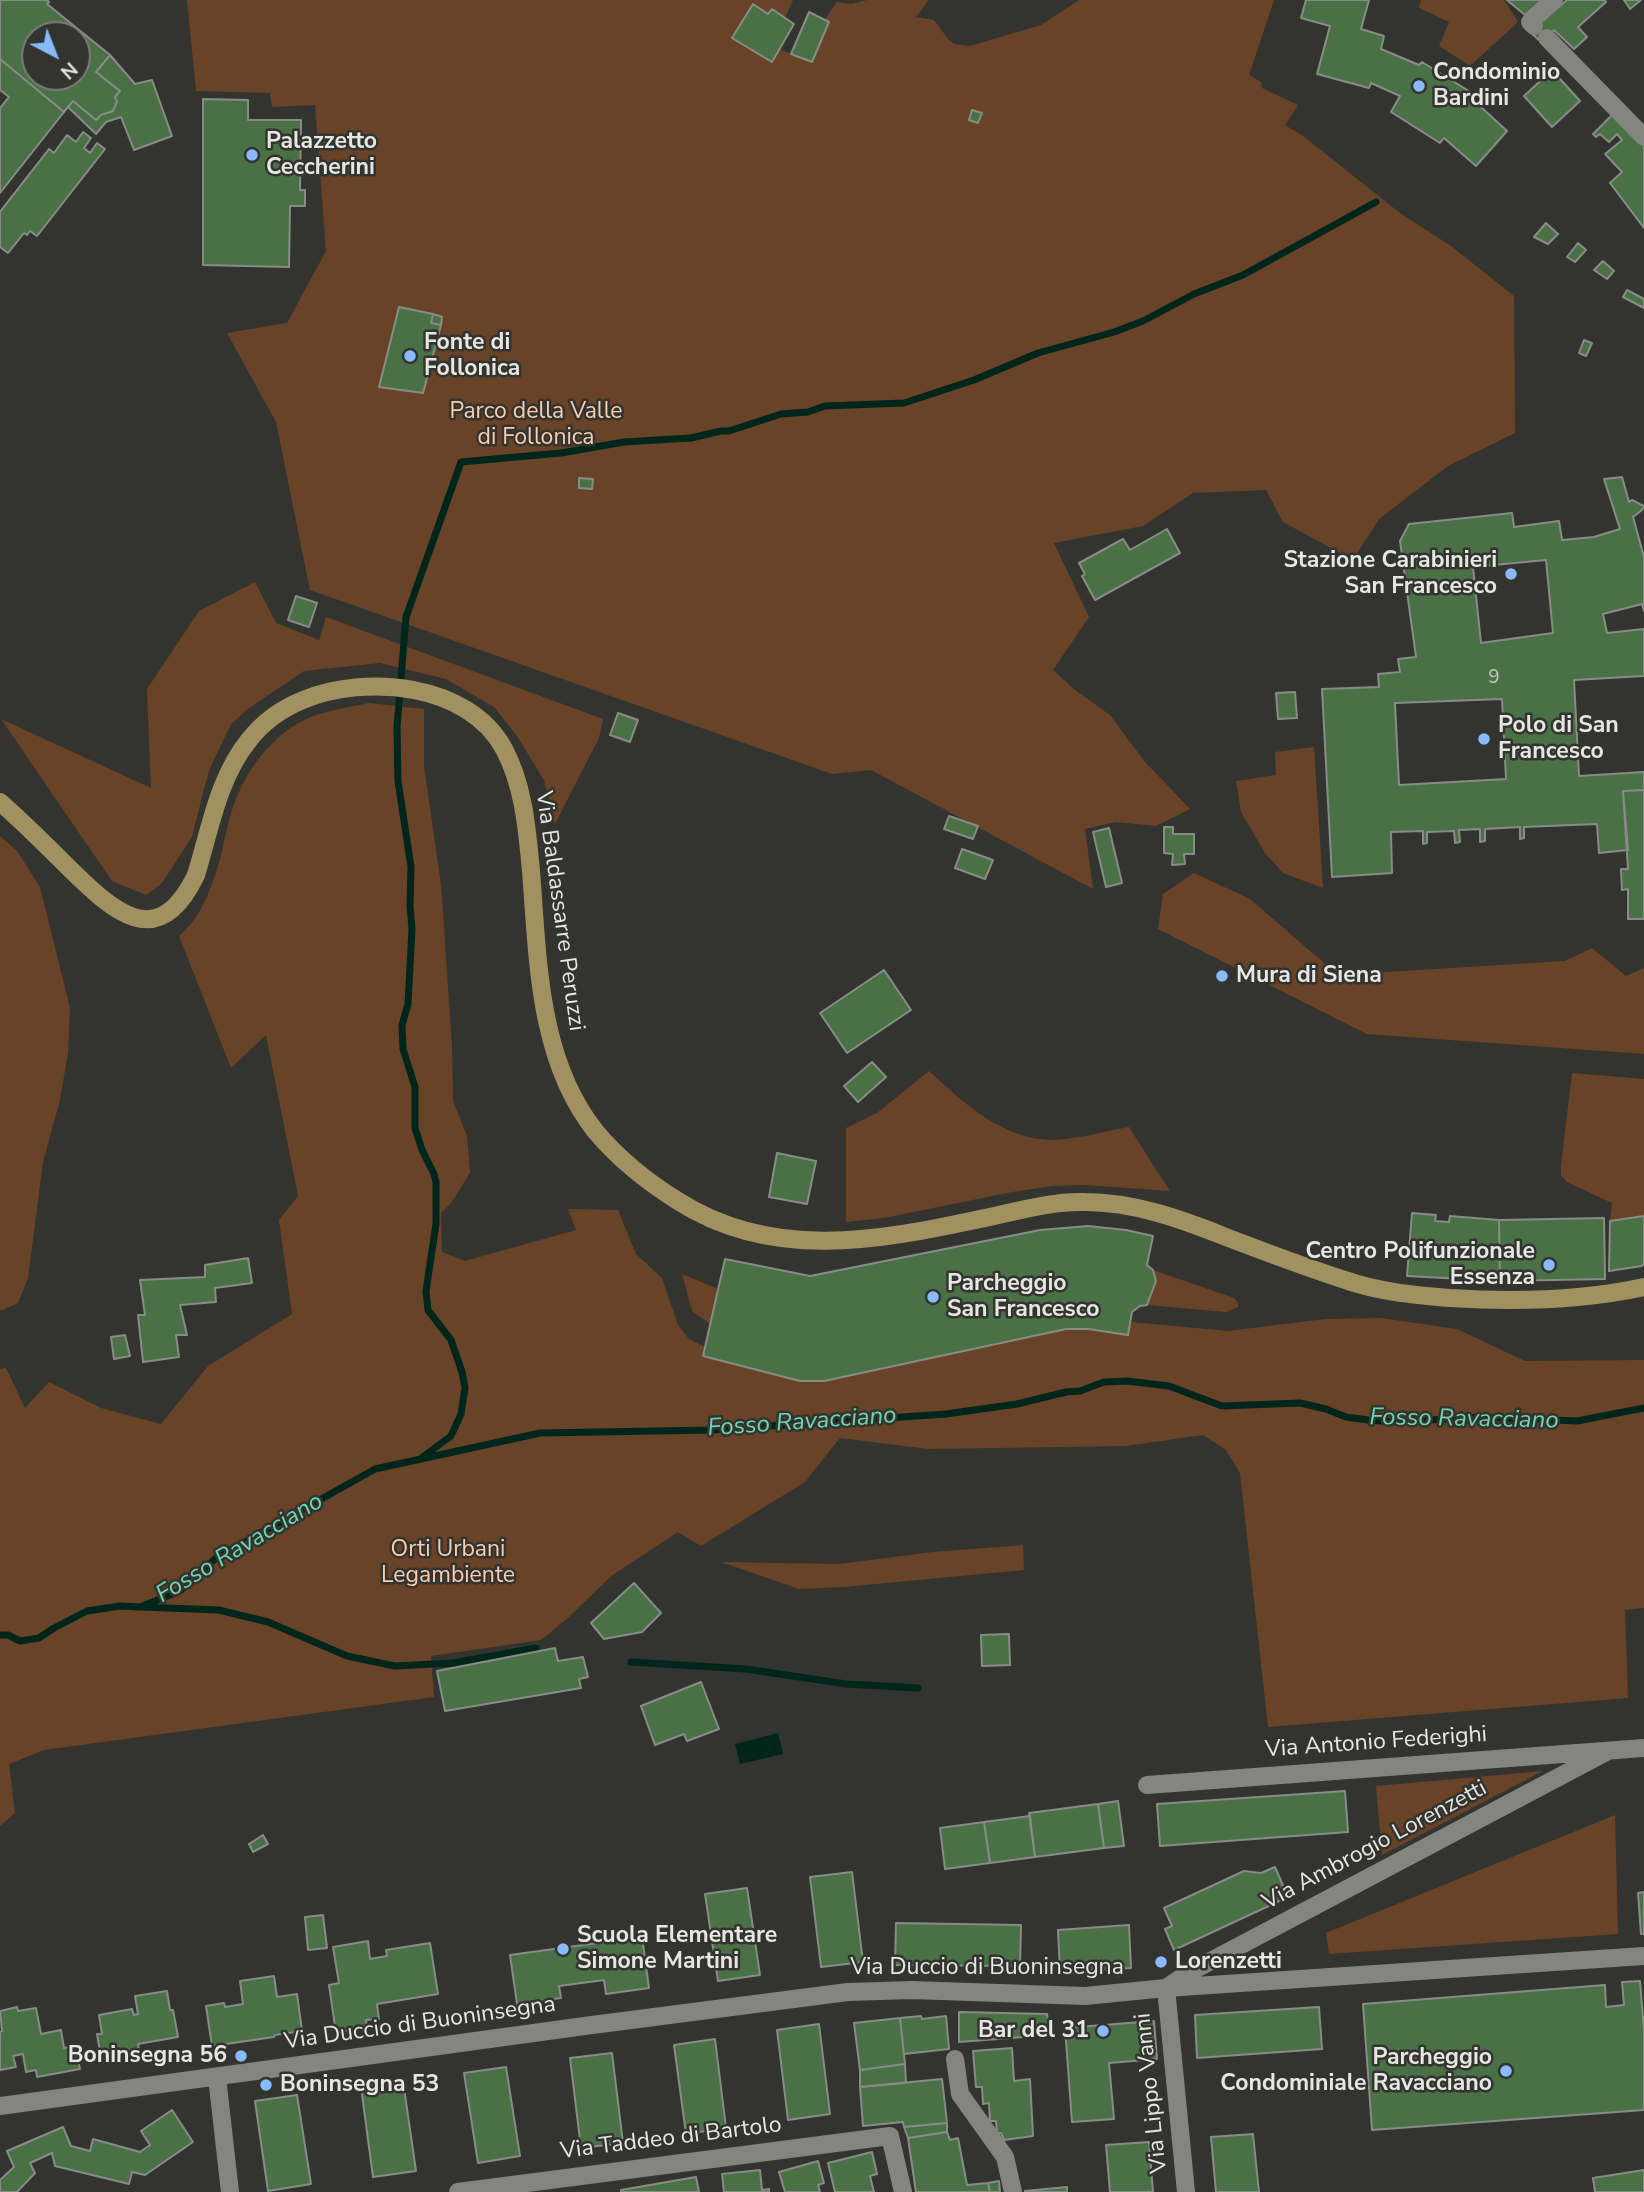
<!DOCTYPE html>
<style>
body{margin:0}
#map{position:relative;width:1644px;height:2192px;overflow:hidden;background:#33342f;font-family:"Nunito Sans",sans-serif}
canvas{display:block}
.north{position:absolute;left:21px;top:21px;width:70px;height:70px;box-sizing:border-box;background:#33342f;border:2px solid #7b7c77;border-radius:50%;rotate:138deg;font-size:19px;font-weight:700;line-height:28px;text-align:center;color:#e6e7e3}
.north::after{content:'';display:block;margin:auto;width:24px;height:32px;background:#89bafc;clip-path:polygon(50% 0,100% 100%,50% 72%,0 100%)}
</style>
<div id="map">
<canvas width="1644" height="2192"></canvas>
<div class="north">N</div>
</div>
<script>
const c = document.querySelector('canvas').getContext('2d');
c.lineJoin = 'round';
function paint(path, color) { c.fillStyle = color; c.fill(path, 'evenodd'); }
function trace(path, color, width, dash) { c.strokeStyle = color; c.lineWidth = width; c.lineCap = dash ? 'butt' : 'round'; c.setLineDash(dash || []); c.stroke(path); }
function drawText(font, color, halo, rows, align = 'center') {
  c.font = font + ' "Nunito Sans",sans-serif'; c.lineWidth = 5; c.setLineDash([]); c.textBaseline = 'middle'; c.strokeStyle = halo; c.fillStyle = color; for (const [text, x, y, turn = 0] of rows) {
    c.save(); c.translate(x, y); c.rotate((+turn || 0) * Math.PI / 180); c.textAlign = isNaN(turn) ? turn : align; if (halo) c.strokeText(text, 0, 0); c.fillText(text, 0, 0); c.restore();
  }
}
paint(new Path2D(`
 M187,0H793L785,18L772,9L768,14L753,4L732,38L779,49L811,62L829,22L825,19L837,2L851,4L867,0H929L916,17L934,20L948,39L954,44L970,46L1041,25L1079,0H1274L1249,75L1261,82L1262,88L1298,105L1285,125L1303,136L1400,213L1451,246L1514,296L1515,433L1448,466L1379,519L1353,560L1283,522L1266,490L1193,493L1143,526L1054,543L1089,617L1053,670L1075,690L1110,715L1145,762L1190,809L1156,826L1116,822L1085,829L1093,889L871,770L832,774L310,590L276,422L227,333L287,323L326,251L315,105L272,107L270,93L196,91Z
 M1421,0H1504L1518,22L1470,66L1439,46L1449,22L1419,8Z
 M255,582L276,623L319,640L326,617L603,719L599,738L555,824L544,780L517,736L494,707L446,679L380,663L304,671L249,708L231,724L209,770L192,837L162,883L146,895L112,881L1,719L151,788L147,689L199,611Z
 M369,703L424,709V766L441,885L452,1045L453,1101L467,1136L470,1173L451,1203L441,1213L442,1252L465,1261L576,1230L568,1209L618,1210L636,1254L662,1278L678,1325L689,1339L705,1347L703,1356L800,1381H824L1066,1329H1088L1128,1335L1131,1322L1228,1331L1325,1319L1381,1318L1457,1329L1525,1361L1644,1360V1608L1625,1610L1628,1698L1268,1727L1240,1473L1226,1450L1203,1435L1126,1446L928,1449L840,1438L805,1482L701,1546L678,1532L611,1576L569,1617L541,1640L431,1656L434,1697L44,1750L9,1764L15,1813L0,1826V1369L6,1368L25,1408L49,1382L101,1408L161,1424L208,1366L292,1314L279,1220L298,1196L266,1035L231,1068L179,936C201,917 209,894 218,866C225,843 228,816 238,794C252,762 278,730 311,717C329,710 350,707 369,703Z
 M1314,747L1323,888L1283,873L1265,853L1241,812L1236,781L1276,775L1275,752Z
 M0,836L17,851L40,887L70,1008L68,1053L60,1100L43,1162L28,1278L18,1303L3,1310H0Z
 M1194,873L1250,899L1338,975L1565,961L1592,948L1626,976L1644,968V1054L1367,1034L1158,929L1163,894Z
 M929,1071C965,1104 1003,1140 1054,1140C1079,1139 1105,1131 1129,1127L1170,1191L1084,1185L1052,1186L1012,1192L884,1218L846,1222V1128L877,1113Z
 M1572,1073L1644,1079V1216L1610,1221L1612,1203L1567,1182L1561,1175V1165Z
 M1153,1270L1234,1298L1238,1303V1307L1226,1312L1147,1305L1156,1281Z
 M682,1274L718,1289L710,1324L692,1311Z
 M1023,1545L1024,1570L844,1587L799,1589L721,1562L839,1564L933,1552Z
 M1543,1771L1382,1855L1376,1786Z
 M1615,1815L1618,1934L1329,1954L1326,1933Z`), '#694327');
paint(new Path2D(`
 M778,1733L783,1754L740,1764L735,1744Z`), '#00261c');
trace(new Path2D(`
 M420,1459L451,1436L461,1414L465,1388L462,1372L451,1340L428,1310L426,1291L436,1224V1182L434,1174L422,1150L415,1128V1087L403,1049L402,1025L408,1004L412,929L410,906L411,867L398,781L397,727L406,617L461,462L561,453L624,442L691,438L721,431H729L781,414L808,412L825,406L904,403L974,380L1038,353L1114,332L1143,321L1194,294L1243,275L1376,202
 M142,1607L219,1610L268,1622L347,1656L395,1666L453,1663L536,1648
 M0,1635H8L20,1641L39,1638L54,1628L87,1611L120,1606L140,1607L180,1591L216,1558L375,1469L540,1433L712,1430L946,1414L1017,1404L1066,1392L1080,1391L1104,1382L1127,1381L1169,1386L1222,1406L1300,1403L1326,1409L1346,1417L1368,1420L1394,1422L1482,1417L1577,1421L1644,1408
 M631,1662L746,1669L846,1684L918,1688`), '#00261c', 7);
const building = new Path2D(`
 M0,0H47L49,2L47,4L110,55L96,72L120,91L115,97L117,102L113,111L101,115L96,120L73,101L64,112L0,59ZM35,35H77V77H35Z
 M1306,0H1369L1361,29L1384,36L1381,49L1419,65L1422,62L1472,93L1469,96L1507,131L1476,166L1444,138L1440,143L1391,112L1400,96L1371,83L1369,88L1317,74L1330,26L1301,18Z
 M1507,0H1539L1541,1L1525,15Z
 M1567,0H1605L1606,2L1578,27L1587,37L1574,49L1554,30L1542,43L1529,31Z
 M1624,0H1641L1630,9Z
 M753,4L768,14L772,9L794,24L772,62L732,38Z
 M809,12L829,22L812,62L791,54Z
 M110,55L135,84L152,80L172,136L134,150L121,117L106,122L96,134L68,107L73,101L96,120L101,115L113,111L117,102L115,97L120,91L96,72Z
 M0,59L64,112L0,193V108L9,97L0,90Z
 M1552,70L1580,101L1552,127L1524,96Z
 M203,99L248,100V120H301L300,190H305V206H290L289,267L203,265Z
 M972,110L982,113L978,123L969,120Z
 M1613,114L1644,143V228L1610,183L1622,172L1605,154L1622,140L1617,134L1609,142L1600,134L1596,137L1593,134Z
 M83,132L91,138L84,148L90,153L97,143L105,149L37,236L30,231L27,235L24,233L8,253L0,247V212L49,149L54,153L67,135L76,142Z
 M1546,223L1558,234L1548,244L1534,237Z
 M1578,243L1586,250L1575,262L1567,257Z
 M1603,261L1614,271L1607,279L1594,270Z
 M1627,290L1644,299V308L1623,297Z
 M399,307L433,314L431,323L441,325L423,393L379,387Z
 M433,314L442,317L441,325L431,323Z
 M1584,340L1592,343L1586,356L1579,353Z
 M1622,477L1629,502L1632,500L1644,506L1642,510L1633,517L1644,557V611L1642,604L1603,614L1607,633L1644,629V676L1574,680L1579,776L1644,772V790L1623,791L1628,850L1599,853L1597,824L1524,827V838L1520,839V827L1485,829V841L1480,842V829L1459,830L1460,842L1455,843L1454,831L1427,832V843L1423,844V831L1391,832L1392,873L1332,877L1322,689L1379,687L1378,674L1400,672L1398,659L1416,657L1400,541L1409,524L1512,513L1514,527L1559,521L1562,540L1594,537L1620,529L1604,479ZM1546,560L1553,633L1481,643L1473,567ZM1502,699L1506,779L1399,785L1395,703Z
 M579,478L593,479L592,489L579,488Z
 M1167,529L1180,553L1095,600L1082,576L1085,574L1079,563L1123,539L1130,550Z
 M296,596L317,603L309,627L288,620Z
 M1295,692L1297,718L1278,719L1276,693Z
 M618,713L638,720L630,742L610,735Z
 M1644,790V919H1628V889L1622,890L1621,869H1628L1623,791Z
 M949,816L978,826L973,839L944,829Z
 M1164,827H1173V834H1194V854H1184L1185,864L1172,865L1173,854L1164,853Z
 M1109,828L1122,883L1106,887L1093,832Z
 M962,849L993,860L985,879L955,868Z
 M884,970L911,1010L847,1053L820,1013Z
 M872,1062L886,1077L858,1102L844,1086Z
 M777,1153L816,1161L807,1204L769,1197Z
 M1412,1213L1436,1215L1435,1221L1449,1222L1450,1216L1499,1220L1500,1281L1407,1276Z
 M1644,1216V1263L1642,1266L1609,1271L1610,1221Z
 M1604,1218L1605,1279L1500,1281L1499,1220Z
 M1088,1226L1126,1230L1153,1236L1147,1265L1153,1270L1156,1281L1147,1305L1140,1306L1132,1312L1128,1335L1088,1329H1066L824,1381H800L703,1356L725,1259L810,1276L1040,1230Z
 M248,1258L252,1283L215,1288L216,1302L180,1305L187,1335H176L179,1357L143,1362L138,1315H145L140,1280L205,1277V1265Z
 M125,1335L130,1356L114,1359L111,1337Z
 M634,1583L661,1613L642,1632L604,1639L591,1623Z
 M1009,1634L1010,1665L982,1666L981,1635Z
 M555,1648L558,1661L583,1657L588,1677L579,1679L581,1688L445,1711L437,1671Z
 M701,1682L719,1729L687,1741L684,1734L655,1745L641,1706Z
 M1345,1791L1348,1832L1160,1846L1157,1804Z
 M1118,1801L1124,1846L1104,1848L1098,1804Z
 M1098,1804L1104,1848L1035,1857L1029,1813Z
 M1030,1816L1035,1857L990,1863L984,1822Z
 M984,1822L990,1863L945,1869L940,1828Z
 M263,1835L268,1844L253,1852L249,1844Z
 M1275,1867L1288,1897L1174,1950L1165,1929L1172,1926L1164,1908L1244,1871L1261,1873Z
 M852,1872L863,1962L821,1967L810,1877Z
 M747,1888L760,1975L718,1981L705,1894Z
 M1644,1892V1934H1641L1638,1893Z
 M323,1915L327,1948L308,1950L305,1917Z
 M896,1923L1021,1925L1020,1966L895,1965Z
 M1129,1925L1131,1968L1060,1972L1058,1930Z
 M642,1937L649,1988L606,1994L604,1980L559,1986L561,1998L517,2004L510,1955Z
 M368,1941L370,1959L387,1956L386,1950L430,1943L438,1994L377,2004L379,2019L366,2020L367,2028L336,2033L329,1985L339,1983L333,1947Z
 M274,1976L277,1997L297,1994L302,2031L275,2035L274,2037L212,2046L206,2006L224,2003L225,2007L243,2004L240,1981Z
 M1640,1981L1644,2031V2110L1372,2130L1363,2004L1605,1985L1606,2007L1624,2005L1622,1982Z
 M167,1991L170,2010H173L178,2037L138,2044L140,2057L102,2063L97,2034H102L99,2015L132,2009L134,2015L138,2014L135,1996Z
 M17,2007L18,2011L36,2008L41,2034L61,2030L64,2048L75,2046L80,2069L37,2077L36,2070L26,2072L23,2054L13,2056L16,2067L0,2070V2032L2,2031L0,2011Z
 M1319,2007L1322,2049L1197,2058L1195,2015Z
 M959,2012L1047,2014L1050,2035L959,2042Z
 M921,2016L922,2019L946,2016L949,2049L904,2054L900,2018Z
 M900,2018L905,2064L860,2070L854,2023Z
 M1154,2021L1157,2059L1109,2063L1114,2119L1072,2122L1065,2028Z
 M819,2024L830,2114L788,2120L777,2030Z
 M715,2039L726,2128L686,2134L674,2045Z
 M1012,2048L1014,2081L1030,2079L1033,2136L1004,2140L1001,2133H997L996,2121H990L989,2103L983,2104L982,2087H976L973,2051Z
 M612,2053L623,2143L581,2148L570,2058Z
 M905,2064L906,2083L860,2087V2070Z
 M506,2067L520,2156L478,2163L464,2073Z
 M942,2079L947,2123L904,2127L903,2122L863,2126L860,2087Z
 M403,2081L416,2171L373,2177L361,2087Z
 M297,2095L311,2184L268,2191L255,2101Z
 M172,2110L193,2142L145,2175L132,2172L129,2184L55,2166L52,2153L30,2163L35,2173L17,2192H0V2180L14,2167L7,2151L63,2127L71,2146L90,2151L93,2139L140,2152L150,2145L141,2131Z
 M947,2123V2132L908,2138L904,2127Z
 M947,2132L950,2140L958,2138L967,2185L988,2183L990,2192H916L908,2138Z
 M1253,2134L1259,2192H1216L1211,2137Z
 M1149,2142L1153,2192H1110L1106,2145Z
 M872,2152L877,2174L870,2176L874,2192H835L828,2163Z
 M818,2161L824,2183L818,2185L820,2192H785L779,2172Z
 M760,2170L762,2190L769,2189V2192H724L722,2174Z
 M1644,2170V2192H1595L1593,2178Z
 M696,2177L699,2192H621V2190Z
 M999,2181L1000,2192H990L988,2183Z
 M1067,2187V2192H1025V2191Z`);
paint(building, '#4a7046');
trace(building, '#888c88', 2);
trace(new Path2D(`
 M1534,26L1530,22L1554,0
 M1547,38L1644,137
 M1147,1785L1644,1748
 M1166,1988L1190,1972L1608,1751
 M1166,1988L1186,2192
 M955,2059L960,2094L1005,2157L1013,2192
 M217,2077L230,2192
 M0,2106L592,2025L848,1992L912,1990L1085,1996L1166,1988L1644,1956
 M458,2192L890,2136L903,2192`), '#84857f', 18);
trace(new Path2D(`
 M0,802C23,822 45,844 67,866C111,909 157,956 196,875C210,830 218,778 249,740C263,722 281,709 303,700C365,674 469,683 504,749C524,786 527,830 531,871C538,959 538,1060 596,1132C618,1158 649,1183 678,1201C772,1261 877,1241 980,1219C1014,1212 1050,1201 1085,1202C1134,1202 1181,1219 1226,1237C1265,1252 1305,1267 1345,1280C1379,1292 1415,1295 1450,1298C1515,1302 1580,1301 1644,1287`), '#a19160', 18);
for (const [x, y, r, color] of [
 [1419,86,7,"#89bafc"],
 [252,155,7,"#89bafc"],
 [410,356,7,"#89bafc"],
 [1511,574,7,"#89bafc"],
 [1484,739,7,"#89bafc"],
 [1222,976,7,"#89bafc"],
 [1549,1265,7,"#89bafc"],
 [933,1297,7,"#89bafc"],
 [563,1949,7,"#89bafc"],
 [1161,1962,7,"#89bafc"],
 [1103,2031,7,"#89bafc"],
 [241,2056,7,"#89bafc"],
 [1506,2071,7,"#89bafc"],
 [266,2085,7,"#89bafc"]
]) { const dot = new Path2D(); dot.arc(x, y, r, 0, 2 * Math.PI); c.fillStyle = color; c.fill(dot); trace(dot, '#33342f', 2.5); }
drawText('19px', '#bfc9bc', null, [
 ["9",1494,678]
]);
drawText('bold 23px', '#e6e7e3', '#33342f', [
 ["Condominio",1433,73],
 ["Bardini",1433,99],
 ["Palazzetto",266,142],
 ["Ceccherini",266,168],
 ["Fonte di",424,343],
 ["Follonica",424,369],
 ["Stazione Carabinieri",1497,561,"right"],
 ["San Francesco",1497,587,"right"],
 ["Polo di San",1498,726],
 ["Francesco",1498,752],
 ["Mura di Siena",1236,976],
 ["Centro Polifunzionale",1535,1252,"right"],
 ["Essenza",1535,1278,"right"],
 ["Parcheggio",947,1284],
 ["San Francesco",947,1310],
 ["Scuola Elementare",577,1936],
 ["Simone Martini",577,1962],
 ["Lorenzetti",1175,1962],
 ["Bar del 31",1089,2031,"right"],
 ["Boninsegna 56",227,2056,"right"],
 ["Parcheggio",1492,2058,"right"],
 ["Condominiale Ravacciano",1492,2084,"right"],
 ["Boninsegna 53",280,2085]
], 'left');
drawText('23px', '#f8ccad', '#33342f', [
 ["Parco della Valle",536,412],
 ["di Follonica",536,438],
 ["Orti Urbani",448,1550],
 ["Legambiente",448,1576]
]);
drawText('23px', '#e6e7e3', '#33342f', [
 ["Via Baldassarre Peruzzi",559,911,82],
 ["Via Antonio Federighi",1376,1743,-4],
 ["Via Ambrogio Lorenzetti",1375,1846,-28],
 ["Via Duccio di Buoninsegna",987,1968],
 ["Via Duccio di Buoninsegna",420,2024,-8],
 ["Via Lippo Vanni",1152,2093,-96],
 ["Via Taddeo di Bartolo",671,2139,-7]
]);
drawText('italic 24px', '#6ed5b4', '#33342f', [
 ["Fosso Ravacciano",1464,1420,1],
 ["Fosso Ravacciano",802,1423,-4],
 ["Fosso Ravacciano",240,1549,-31]
]);
</script>
